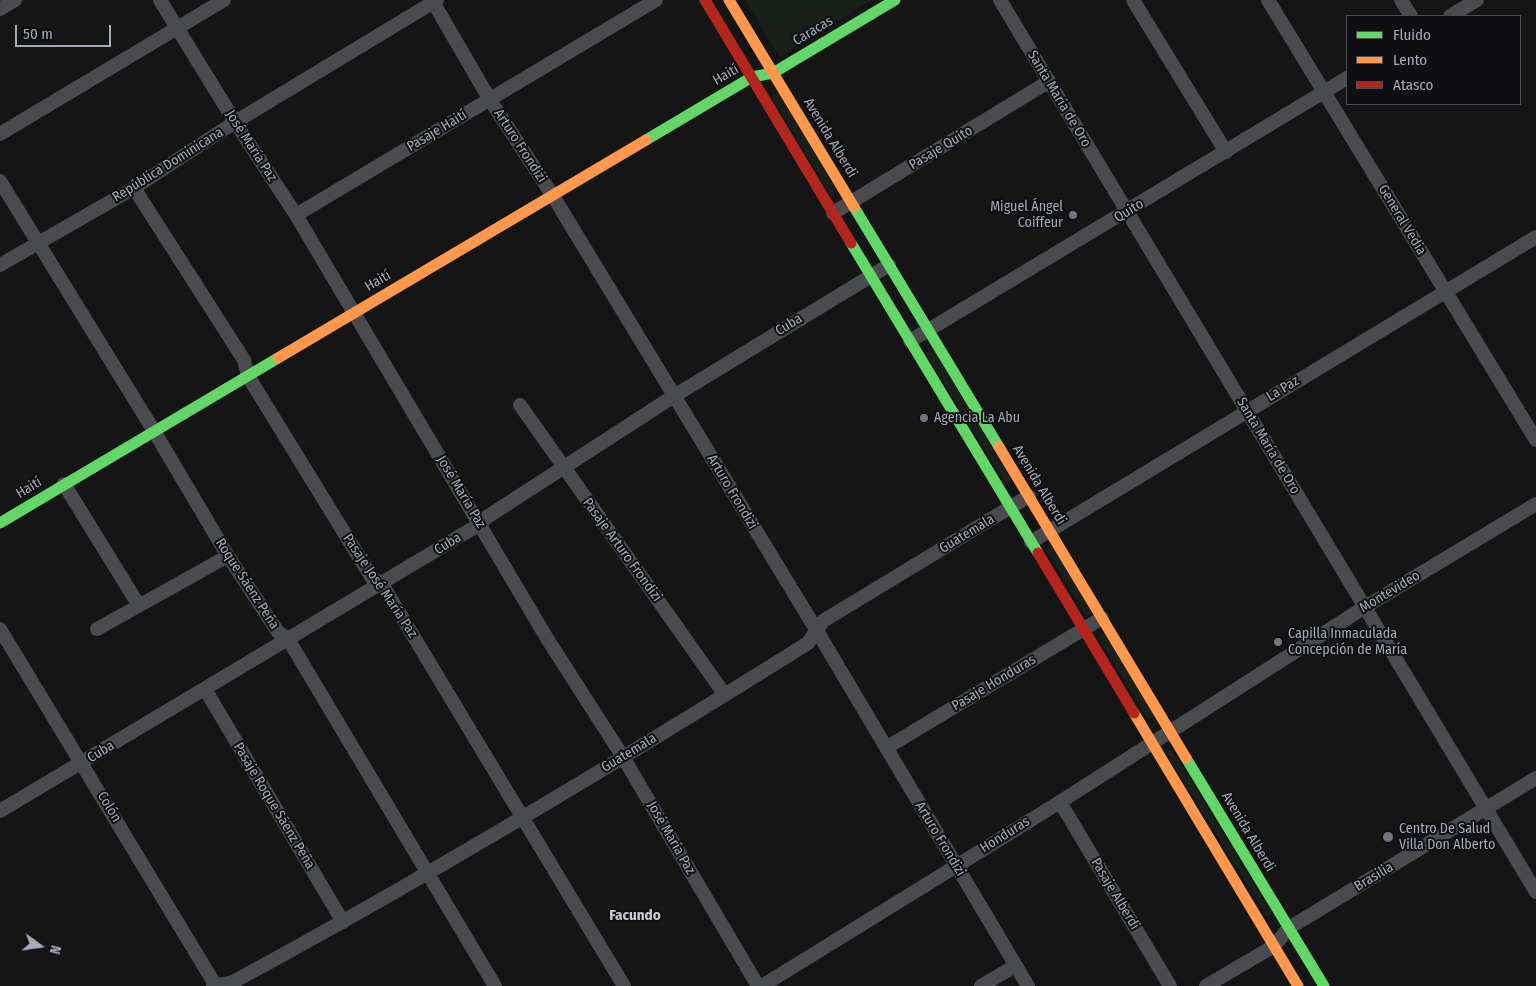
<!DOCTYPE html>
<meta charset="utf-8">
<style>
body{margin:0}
#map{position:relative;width:1536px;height:986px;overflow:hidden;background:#151516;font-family:"Fira Sans Condensed",sans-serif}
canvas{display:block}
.legend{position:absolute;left:1346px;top:15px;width:175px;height:90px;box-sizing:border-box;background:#0f0f12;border:1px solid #4b4d54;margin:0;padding:6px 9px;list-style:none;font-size:15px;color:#a5abb8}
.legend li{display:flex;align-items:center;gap:10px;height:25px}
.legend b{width:25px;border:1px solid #4b4d54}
.north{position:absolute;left:15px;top:921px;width:50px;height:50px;-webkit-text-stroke:4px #0f0f12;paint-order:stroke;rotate:104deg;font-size:14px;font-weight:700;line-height:20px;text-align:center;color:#a5abb8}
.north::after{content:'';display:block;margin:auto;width:18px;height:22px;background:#a5abb8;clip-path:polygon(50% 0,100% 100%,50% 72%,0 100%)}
.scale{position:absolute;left:15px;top:25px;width:96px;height:22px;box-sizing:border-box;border:2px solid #a5abb8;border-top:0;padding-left:6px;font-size:15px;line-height:18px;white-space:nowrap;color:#a5abb8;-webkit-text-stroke:4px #0f0f12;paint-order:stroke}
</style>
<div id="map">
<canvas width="1536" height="986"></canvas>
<ul class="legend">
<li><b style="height:6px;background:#63d668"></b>Fluido</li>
<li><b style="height:6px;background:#ff974d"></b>Lento</li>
<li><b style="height:6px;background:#b3261e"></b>Atasco</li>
</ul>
<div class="north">N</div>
<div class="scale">50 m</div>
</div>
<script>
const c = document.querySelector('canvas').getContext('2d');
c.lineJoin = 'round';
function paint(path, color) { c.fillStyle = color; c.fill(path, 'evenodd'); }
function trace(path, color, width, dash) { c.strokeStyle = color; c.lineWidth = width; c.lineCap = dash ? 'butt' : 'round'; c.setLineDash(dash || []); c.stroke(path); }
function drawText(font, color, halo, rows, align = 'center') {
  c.font = font + ' "Fira Sans Condensed",sans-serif'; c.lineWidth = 4; c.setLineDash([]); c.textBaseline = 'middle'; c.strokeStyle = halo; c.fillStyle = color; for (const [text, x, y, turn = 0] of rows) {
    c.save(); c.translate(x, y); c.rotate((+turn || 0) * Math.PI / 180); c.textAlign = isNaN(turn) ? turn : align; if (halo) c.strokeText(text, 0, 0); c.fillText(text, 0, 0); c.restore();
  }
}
paint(new Path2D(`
 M745,0H871L780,57Z
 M779,92L837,192L831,196L771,96Z
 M934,350L1012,481L1006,485L926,354Z
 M1053,546L1092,613L1086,616L1046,550Z
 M1104,633L1155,716L1148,720L1098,637Z
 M1171,748L1272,914L1267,917L1166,752Z`), '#19201a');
trace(new Path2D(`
 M160,0L235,122L296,215L548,640L623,757L758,986
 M432,0L490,100L553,196L817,631L1028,986
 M1000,0L1536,892
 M1133,0L1226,152
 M1268,0L1536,440
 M1401,0L1411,16
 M0,9L15,0
 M1450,16L1477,0
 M0,134L224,0
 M0,181L154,431L228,556L278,632L288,639L495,986
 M134,188L244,360L248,376L372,578L382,584L624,986
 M833,213L1048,82
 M296,215L656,0
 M0,265L134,188L235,122L437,0
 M910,341L1347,78
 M520,405L725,695
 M64,484L138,604
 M1031,542L1536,237
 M0,629L216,986
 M97,629L228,556
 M205,689L343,922
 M886,748L1102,618
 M1060,802L1170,986
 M0,811L480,524L487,517L674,396L889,265
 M213,986L233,982C429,876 620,761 808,643L823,621L1029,496
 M762,986L1060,802L1365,607L1536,504
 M981,986L1015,966
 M1206,986L1274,946L1289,928L1536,778`), '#494b4f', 14);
trace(new Path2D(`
 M646,140L752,77L773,73L895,0
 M854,207L999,447
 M851,243L1038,553
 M0,523L278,358
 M1186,758L1324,986`), '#63d668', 11);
trace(new Path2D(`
 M729,0L854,207
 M278,358L646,140
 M999,447L1186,758
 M1134,713L1298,986`), '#ff974d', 11);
trace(new Path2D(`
 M705,0L851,243
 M1038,553L1134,713`), '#b3261e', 11);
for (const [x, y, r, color] of [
 [1073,215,5,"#73767f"],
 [924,418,5,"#73767f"],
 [1278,642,5,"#73767f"],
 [1388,837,6,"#73767f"]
]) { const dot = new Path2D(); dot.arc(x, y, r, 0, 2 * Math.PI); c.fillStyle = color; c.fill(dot); trace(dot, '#0f0f12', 2); }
drawText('14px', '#a5abb8', '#0f0f12', [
 ["Caracas",813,31,-31],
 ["Haití",726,75,-30],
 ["Santa María de Oro",1059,99,59],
 ["Pasaje Haití",437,131,-31],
 ["Avenida Alberdi",830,138,59],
 ["José María Paz",251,146,57],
 ["Arturo Frondizi",520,146,57],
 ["Pasaje Quito",941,148,-31],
 ["República Dominicana",168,165,-32],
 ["Quito",1129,211,-31],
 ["General Vedia",1402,220,59],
 ["Haití",378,281,-30],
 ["Cuba",789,325,-32],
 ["La Paz",1283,389,-31],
 ["Santa María de Oro",1268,446,59],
 ["Avenida Alberdi",1039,485,59],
 ["Haití",29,488,-31],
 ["José María Paz",461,492,59],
 ["Arturo Frondizi",732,492,59],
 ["Guatemala",967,534,-31],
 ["Cuba",448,544,-31],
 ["Pasaje Arturo Frondizi",622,550,54],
 ["Roque Sáenz Peña",247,584,57],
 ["Pasaje José María Paz",380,586,56],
 ["Montevideo",1390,592,-31],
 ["Pasaje Honduras",994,683,-31],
 ["Cuba",101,752,-31],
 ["Guatemala",629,753,-31],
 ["Pasaje Roque Sáenz Peña",274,806,59],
 ["Colón",109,807,59],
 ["Avenida Alberdi",1248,832,59],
 ["Honduras",1005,835,-32],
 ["José María Paz",671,838,60],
 ["Arturo Frondizi",940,839,59],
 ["Brasilia",1374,877,-31],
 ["Pasaje Alberdi",1115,894,59]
]);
drawText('14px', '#a5abb8', '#0f0f12', [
 ["Miguel Ángel",1063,207,"right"],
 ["Coiffeur",1063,223,"right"],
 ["Agencia La Abu",934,418],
 ["Capilla Inmaculada",1288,634],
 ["Concepción de María",1288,650],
 ["Centro De Salud",1399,829],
 ["Villa Don Alberto",1399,845]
], 'left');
drawText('bold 15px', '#c6cad4', '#0f0f12', [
 ["Facundo",635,916]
]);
</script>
